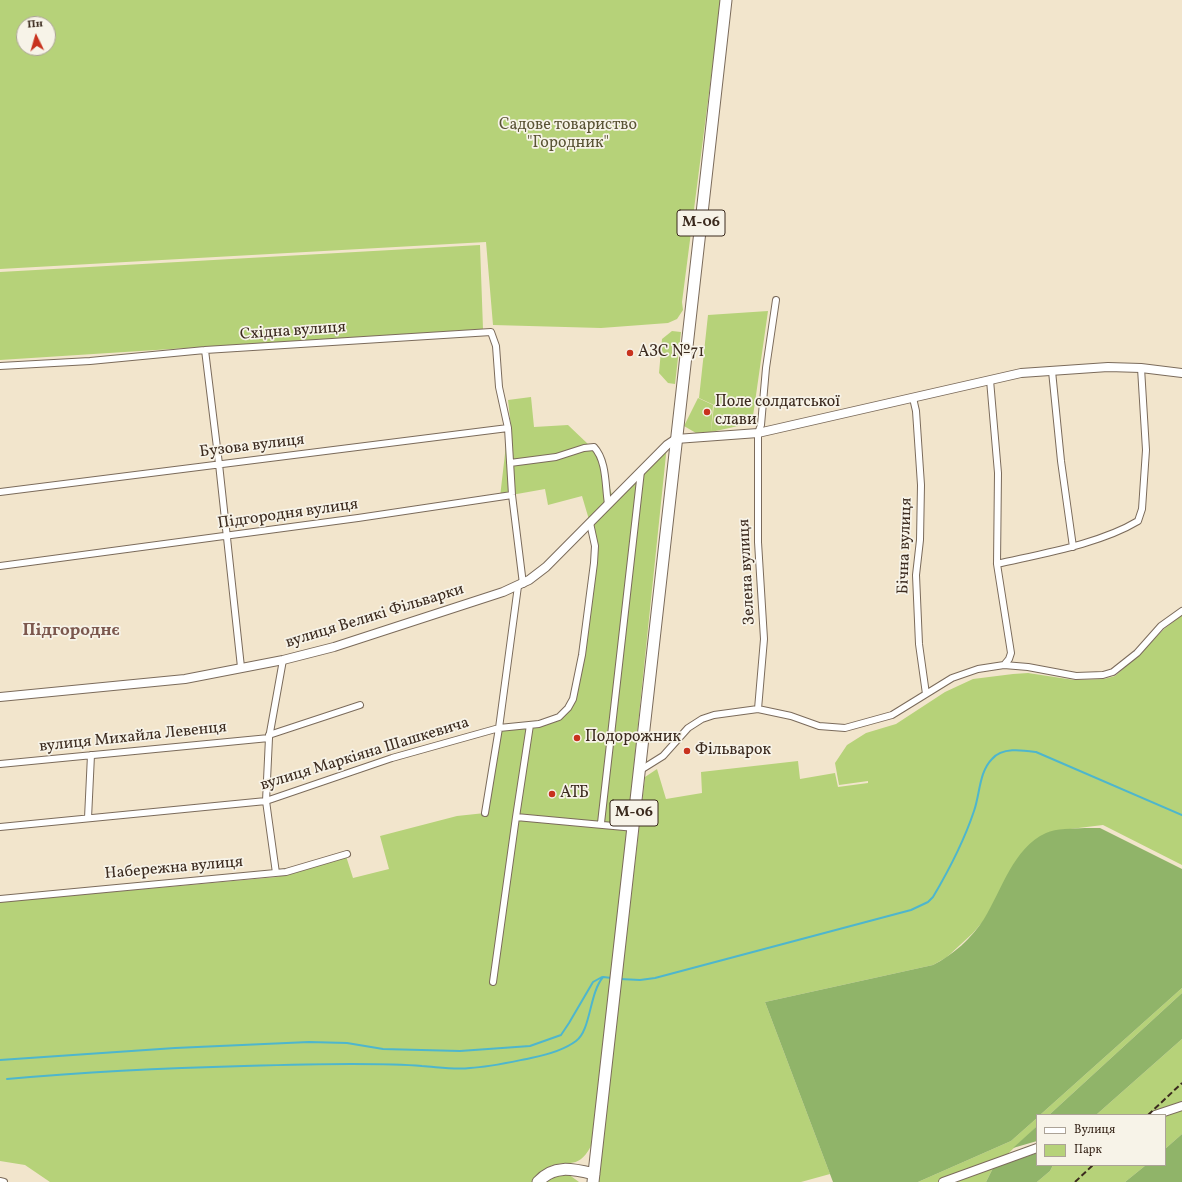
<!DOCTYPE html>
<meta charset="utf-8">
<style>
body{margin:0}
#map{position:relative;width:1182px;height:1182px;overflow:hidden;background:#f2e5cc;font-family:Vollkorn,serif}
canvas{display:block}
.legend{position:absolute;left:1036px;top:1114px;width:130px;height:52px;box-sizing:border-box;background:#f7f3e8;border:1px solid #aca397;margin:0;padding:5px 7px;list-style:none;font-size:12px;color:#3b2a1e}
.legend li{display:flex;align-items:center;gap:8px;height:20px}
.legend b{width:20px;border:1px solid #aca397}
.north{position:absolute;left:16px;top:16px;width:40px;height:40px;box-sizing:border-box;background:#f7f3e8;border:1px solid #aca397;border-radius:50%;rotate:355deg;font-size:11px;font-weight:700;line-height:16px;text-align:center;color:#3b2a1e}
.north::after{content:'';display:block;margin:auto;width:14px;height:18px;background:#c8321e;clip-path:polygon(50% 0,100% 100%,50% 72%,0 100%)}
</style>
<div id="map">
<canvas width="1182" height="1182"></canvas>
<ul class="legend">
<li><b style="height:5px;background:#fff"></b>Вулиця</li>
<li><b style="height:11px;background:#b6d279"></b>Парк</li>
</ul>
<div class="north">Пн</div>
</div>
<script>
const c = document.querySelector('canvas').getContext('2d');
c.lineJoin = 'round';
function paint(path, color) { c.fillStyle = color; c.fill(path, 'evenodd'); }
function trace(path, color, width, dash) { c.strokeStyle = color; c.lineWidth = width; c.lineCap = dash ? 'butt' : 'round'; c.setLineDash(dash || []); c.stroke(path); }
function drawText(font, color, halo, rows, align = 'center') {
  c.font = font + ' Vollkorn,serif'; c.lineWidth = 3.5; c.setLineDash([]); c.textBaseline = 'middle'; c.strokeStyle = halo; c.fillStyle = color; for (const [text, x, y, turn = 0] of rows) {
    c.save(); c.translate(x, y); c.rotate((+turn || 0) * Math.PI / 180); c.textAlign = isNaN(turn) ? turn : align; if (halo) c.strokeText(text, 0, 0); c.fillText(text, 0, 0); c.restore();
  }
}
paint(new Path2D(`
 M0,0H721L682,302L683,310L677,319L668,323L601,328L493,325L486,242L0,269ZM24,24H48V48H24Z
 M480,245L483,329L0,360V272Z
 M768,311L752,423L711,432L714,405L699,398L708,315Z
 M672,331L681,332L675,384L668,383L659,373L662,339Z
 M531,397L534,427L568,425L589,445L601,460L613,498L667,445L627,831L591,1146C577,1173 565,1157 547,1168C542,1171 538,1177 534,1182H50L25,1165L0,1161V902L277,877L346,856L353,878L389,869L380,836L457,816L485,813L499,728L539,724L559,717L573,699L594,563L590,523L582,496L548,505L545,489L500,497L508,428H511L508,400Z
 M698,398L713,405L711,432L696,433L684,426Z
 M1182,615V865L1103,825L1062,830L973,933L947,957L933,965L765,1002L830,1174L801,1182H598L645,777L657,769L666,799L702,793L701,772L798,761L800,779L835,773L838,787L868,783V781L839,785L835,763L847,745L866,733L896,724L945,692L973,679L1013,674L1028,673L1074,680L1104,679L1115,676L1140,654L1164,629Z
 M1182,988V993L1049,1115H1040Z
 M1182,1039V1134L1165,1149V1115H1096Z
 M1037,1118V1126L993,1168L986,1182H918L1011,1141Z
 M1053,1165H1146L1125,1182H1037L1050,1171Z
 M568,1174L579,1182H544L549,1177Z`), '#b6d279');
paint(new Path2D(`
 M1085,828H1100L1182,869V988L1040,1115H1037V1118L1011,1141L918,1182H833L765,1002L933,965C953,955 972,938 984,919C1002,890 1013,848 1046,833C1056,828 1073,829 1085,828Z
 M1182,993V1039L1096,1115H1049Z
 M1037,1126V1141L1013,1148Z
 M1182,1134V1182H1125L1146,1165H1165V1149Z
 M1037,1153V1165H1053L1050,1171L1037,1182H986L993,1168Z`), '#90b469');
trace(new Path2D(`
 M620,979L640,980L655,978L911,910L928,902L933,897C949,870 964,841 974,811C980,794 979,772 992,759C1002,747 1022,750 1036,752L1182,815
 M0,1060L175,1048L309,1042L347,1043L383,1049L460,1051L530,1046L561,1035L569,1023L593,982L602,977
 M7,1079C86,1072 165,1068 244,1066C279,1065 315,1064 351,1064C374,1064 399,1064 422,1066C438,1067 454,1070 470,1068C490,1067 511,1062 531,1058C546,1055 564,1050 576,1041C591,1030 589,994 603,977L612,978`), '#4eb6cd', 2);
const minor = new Path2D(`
 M205,350L219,464L241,667
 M0,366L90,361L205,350L491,332L496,346L499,387L508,428L512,495L523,584
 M1052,371L1061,461L1073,547
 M990,380L998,473L997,564L1011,653L1009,659L1004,665
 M913,398L916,411L921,485L920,540L916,575L919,644L926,694
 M510,463L556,457L584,448L594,447C607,461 605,486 608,504
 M0,492L508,428
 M997,564C1040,554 1100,544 1138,521L1142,509L1146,450L1141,368
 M0,566L358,518L512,495
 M758,709L764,639L758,542V433L761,425L766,368L776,300
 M269,735L360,705
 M0,764L269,738
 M639,771L663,756L688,728L702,719L714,715L758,709L791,716L819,726L845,728L892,715L952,678L978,669L1004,665L1028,667L1076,676L1103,675L1113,672L1137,653L1161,626L1182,611
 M485,813L499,728L518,586
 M516,817L530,725
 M88,818L91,755
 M601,823L641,471
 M0,827L266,801L392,758L499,728L539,724L559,717L568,708L573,699L582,655L594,563L595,546L590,523
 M276,873L266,801L269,738L283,660
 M0,899L286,872L347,854
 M493,982L516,817L635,828
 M0,1181L4,1182`);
const tertiary = new Path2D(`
 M0,697L185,679L283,660L334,647L503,592L529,580L546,567L667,445L676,439L758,433L1021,373L1108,367L1141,368L1182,373
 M1155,1115L1182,1106
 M943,1182L1037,1148`);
const trunk = new Path2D(`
 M538,1182C554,1164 573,1169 594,1174
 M593,1182L726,0`);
trace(minor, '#7b6b5b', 8);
trace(tertiary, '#7b6b5b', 10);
trace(trunk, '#7b6b5b', 13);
trace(minor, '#fff', 6);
trace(tertiary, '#fff', 8);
trace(trunk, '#fff', 11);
trace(new Path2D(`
 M1148,1115L1182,1083
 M1075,1182L1093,1165`), '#3b2a1e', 2, [6, 3]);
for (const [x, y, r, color] of [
 [630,353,4,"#c8321e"],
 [707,412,4,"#c8321e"],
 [577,738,4,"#c8321e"],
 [687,751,4,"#c8321e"],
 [552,794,4,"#c8321e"]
]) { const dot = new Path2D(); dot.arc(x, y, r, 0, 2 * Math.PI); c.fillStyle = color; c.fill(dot); trace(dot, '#f7f3e8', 1.5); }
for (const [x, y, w] of [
 [701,223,48],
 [634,813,48]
]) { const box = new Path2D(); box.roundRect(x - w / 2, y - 13, w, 26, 3); c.fillStyle = '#f7f3e8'; c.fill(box); trace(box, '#3b2a1e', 1); }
drawText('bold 15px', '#3b2a1e', null, [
 ["М-06",701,223],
 ["М-06",634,813]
]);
drawText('16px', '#5a5435', '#f7f3e8', [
 ["Садове товариство",568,126],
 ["\"Городник\"",568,144]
]);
drawText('16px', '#3b2a1e', '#f7f3e8', [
 ["Східна вулиця",293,332,-4],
 ["Бузова вулиця",252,447,-7],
 ["Підгородня вулиця",288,515,-8],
 ["Бічна вулиця",906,546,-88],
 ["Зелена вулиця",748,572,-93],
 ["вулиця Великі Фільварки",375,617,-17],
 ["вулиця Михайла Левенця",133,738,-6],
 ["вулиця Маркіяна Шашкевича",365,755,-17],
 ["Набережна вулиця",174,869,-5]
]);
drawText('16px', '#3b2a1e', '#f7f3e8', [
 ["АЗС №71",638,353],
 ["Поле солдатської",715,403],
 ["слави",715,421],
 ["Подорожник",585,738],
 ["Фільварок",695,751],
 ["АТБ",560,794]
], 'left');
drawText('bold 17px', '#7c584e', '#f7f3e8', [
 ["Підгороднє",71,632]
]);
</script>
